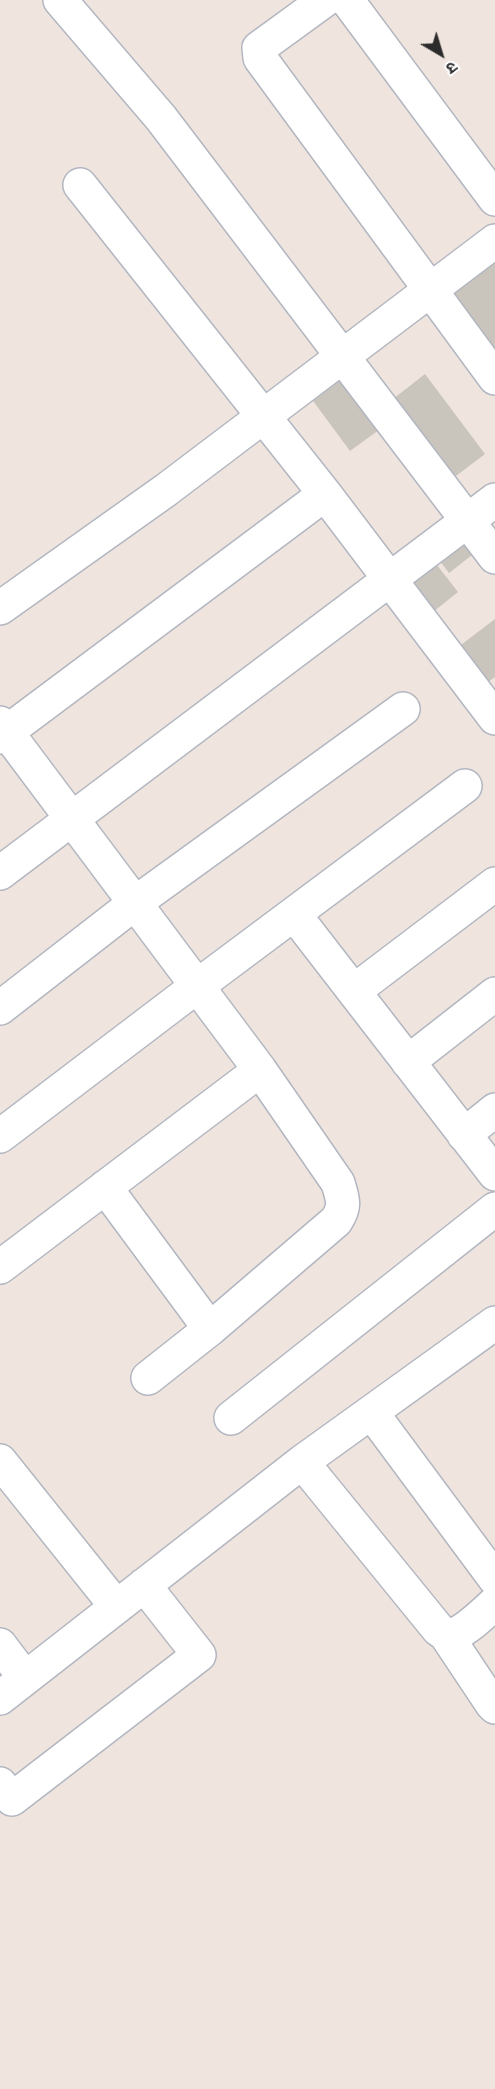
<!DOCTYPE html>
<meta charset="utf-8">
<style>
body{margin:0}
#map{position:relative;width:495px;height:2089px;overflow:hidden;background:#efe5de;font-family:Quicksand,"Noto Sans Devanagari",sans-serif}
canvas{display:block}
.north{position:absolute;left:411px;top:24px;width:60px;height:60px;-webkit-text-stroke:4px #fff;paint-order:stroke;rotate:142deg;font-size:16px;font-weight:700;line-height:24px;text-align:center;color:#2c2c2c}
.north::after{content:'';display:block;margin:auto;width:21px;height:27px;background:#2c2c2c;clip-path:polygon(50% 0,100% 100%,50% 72%,0 100%)}
</style>
<div id="map">
<canvas width="495" height="2089"></canvas>
<div class="north">उ</div>
</div>
<script>
const c = document.querySelector('canvas').getContext('2d');
c.lineJoin = 'round';
function paint(path, color) { c.fillStyle = color; c.fill(path, 'evenodd'); }
function trace(path, color, width, dash) { c.strokeStyle = color; c.lineWidth = width; c.lineCap = dash ? 'butt' : 'round'; c.setLineDash(dash || []); c.stroke(path); }
paint(new Path2D(`
 M495,252V351L448,287Z
 M337,366L383,427L350,451L305,390Z
 M425,374L485,454L452,479L393,399Z
 M468,531L481,548L449,573L436,556Z
 M433,560L458,592L428,616L403,584Z
 M495,619V677L480,688L453,651Z`), '#c9c4bc');
const street = new Path2D(`
 M60,0L161,118L495,557
 M325,0L259,48L260,58L495,378
 M347,0L495,199
 M80,185L325,494L495,718
 M0,608L166,490L495,241
 M0,723L260,1070L338,1183C343,1200 346,1206 336,1221L210,1329L148,1378
 M0,737L325,494
 M0,873L495,500
 M294,914L495,1174
 M354,991L495,884
 M0,1008L135,903L403,709
 M408,1062L495,994
 M464,1135L495,1110
 M0,1136L196,987L465,786
 M105,1187L210,1329
 M0,1267L260,1070
 M372,1413L495,1579
 M231,1418L495,1209
 M0,1461L116,1606
 M302,1462L438,1629C442,1632 446,1636 451,1635C464,1633 485,1612 495,1603
 M446,1635L492,1704L495,1707
 M0,1645L25,1678
 M0,1698L302,1462L495,1323
 M0,1784L12,1799L199,1655L144,1585`);
trace(street, '#b2b6c1', 36);
trace(street, '#fff', 33);
</script>
